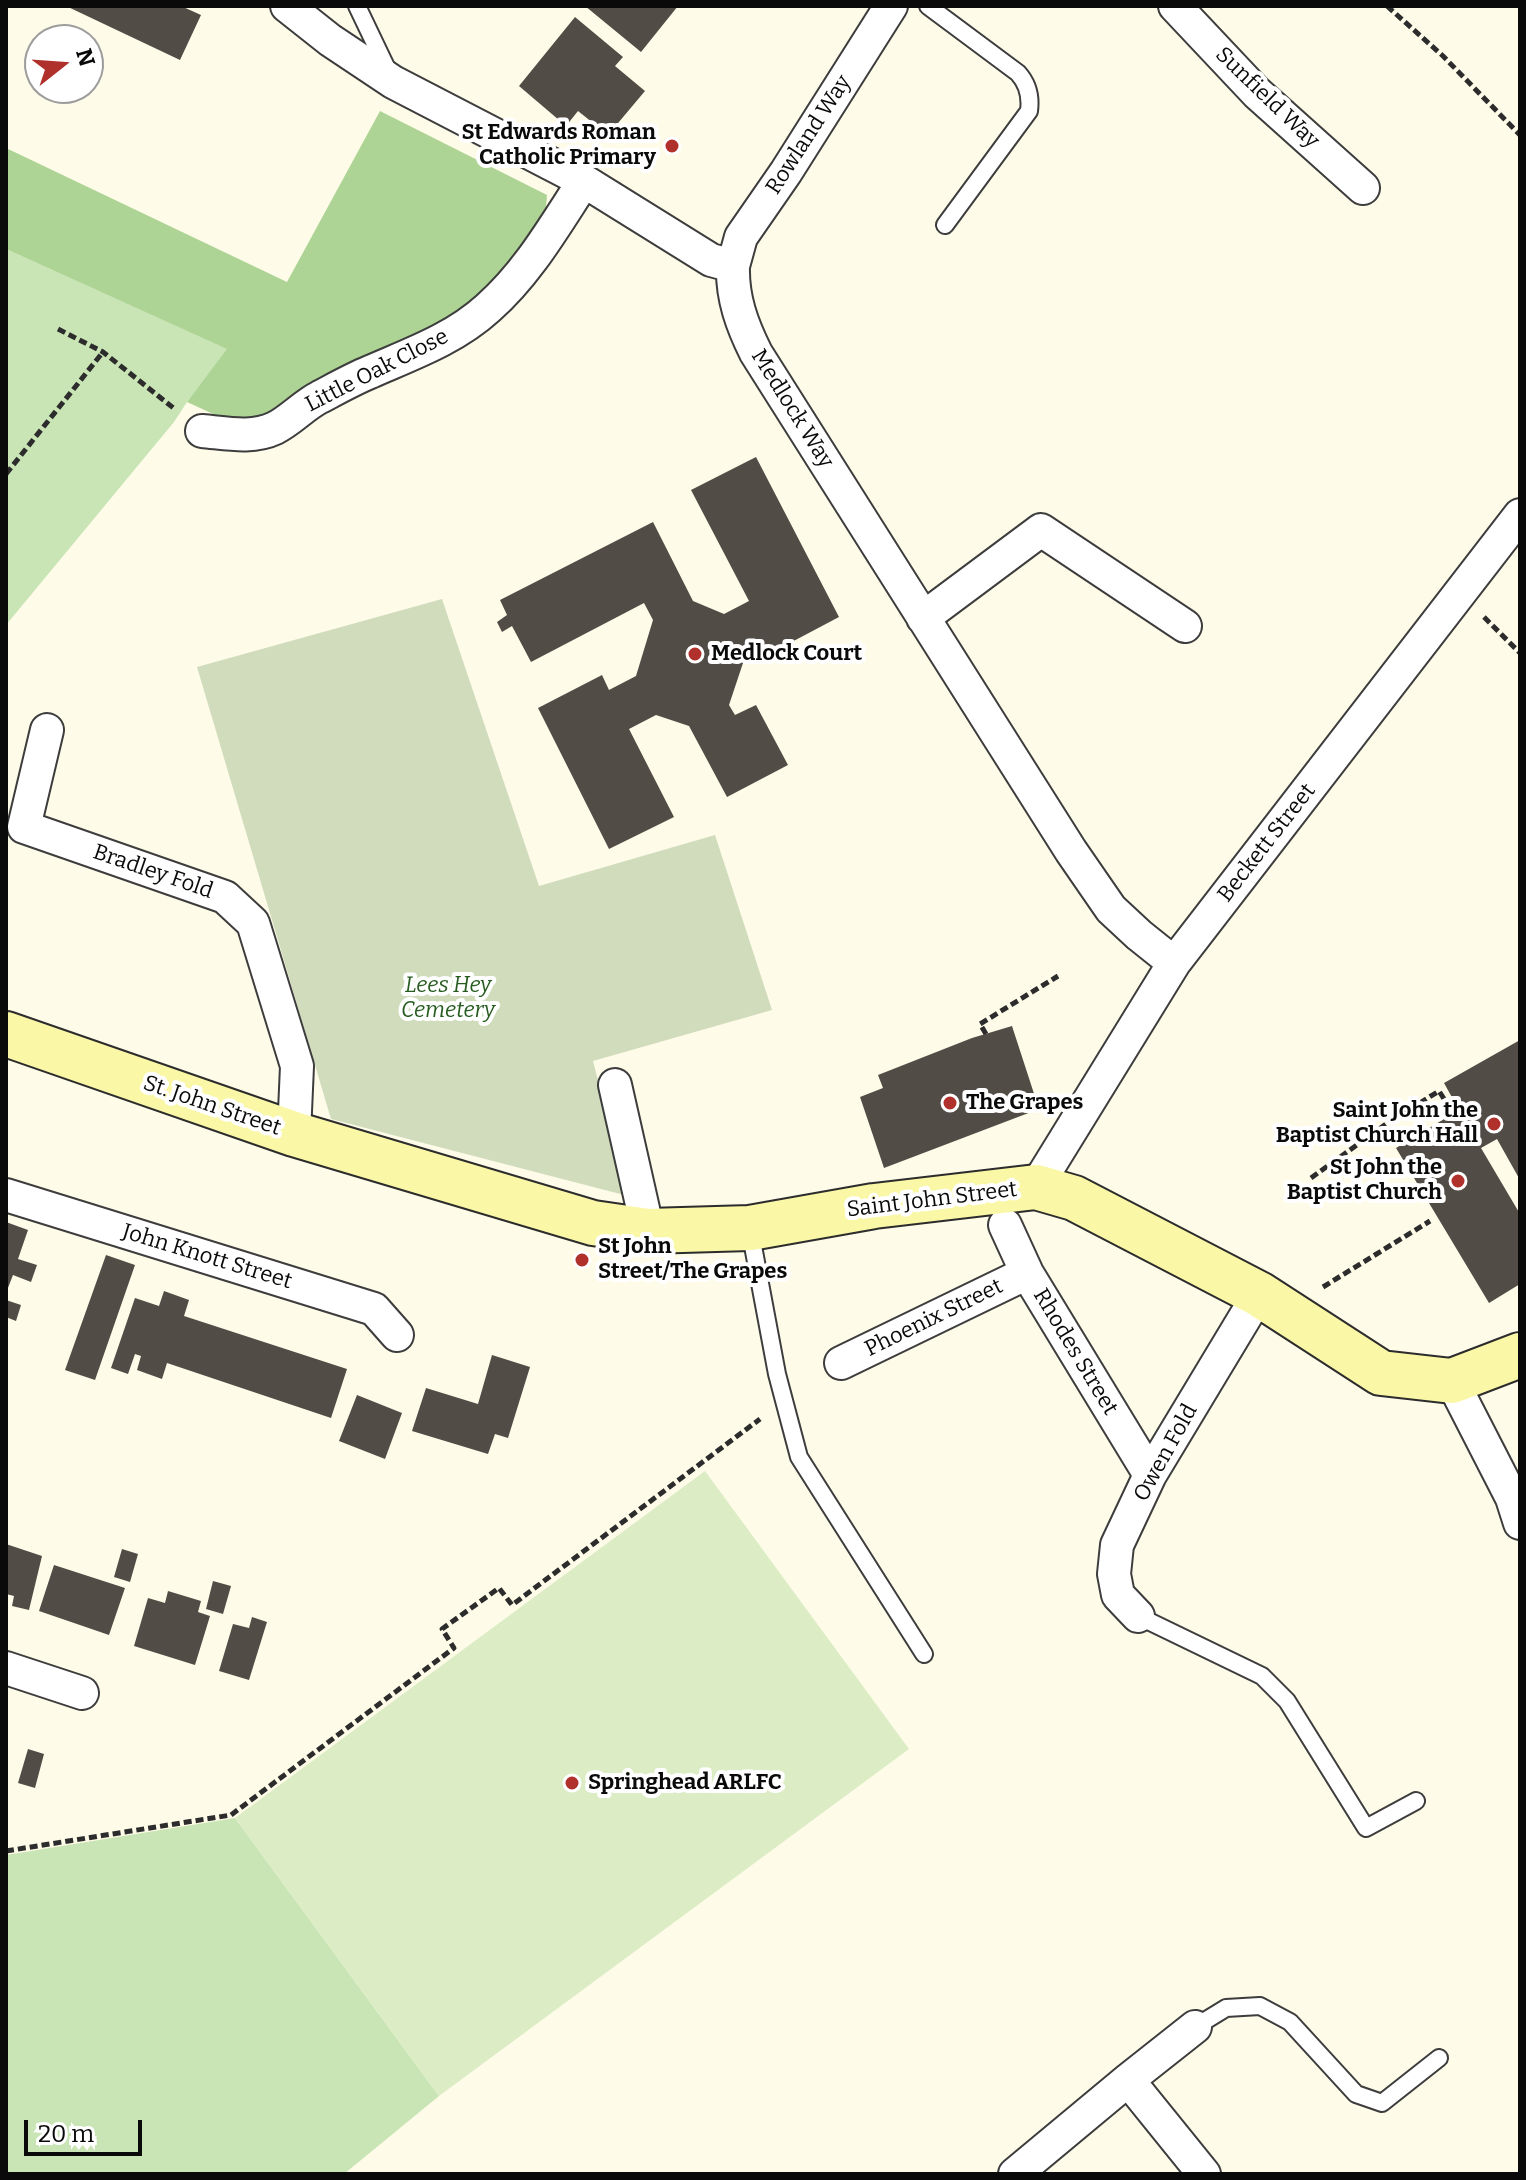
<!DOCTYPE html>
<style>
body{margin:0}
#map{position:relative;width:1526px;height:2180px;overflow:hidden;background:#fefbe8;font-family:Bitter,serif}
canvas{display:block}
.frame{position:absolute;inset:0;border:8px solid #0a0a0a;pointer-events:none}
.north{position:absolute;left:24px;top:24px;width:80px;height:80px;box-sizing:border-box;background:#fff;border:2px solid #9d9d9d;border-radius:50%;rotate:73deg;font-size:22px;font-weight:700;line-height:32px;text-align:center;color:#0a0a0a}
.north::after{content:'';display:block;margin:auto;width:28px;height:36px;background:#b0302c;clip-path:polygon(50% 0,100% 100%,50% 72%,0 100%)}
.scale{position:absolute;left:24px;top:2120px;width:118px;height:36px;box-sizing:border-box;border:4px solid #0a0a0a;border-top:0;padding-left:10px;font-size:24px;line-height:28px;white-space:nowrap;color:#0a0a0a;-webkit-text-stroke:6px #fff;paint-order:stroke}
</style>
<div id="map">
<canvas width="1526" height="2180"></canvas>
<div class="frame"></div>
<div class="north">N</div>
<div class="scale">20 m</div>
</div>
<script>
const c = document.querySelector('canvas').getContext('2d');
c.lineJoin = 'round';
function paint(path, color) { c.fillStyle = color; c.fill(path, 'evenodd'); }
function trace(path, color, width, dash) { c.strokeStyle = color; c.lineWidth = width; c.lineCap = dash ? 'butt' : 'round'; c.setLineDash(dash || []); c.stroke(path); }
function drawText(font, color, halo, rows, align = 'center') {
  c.font = font + ' Bitter,serif'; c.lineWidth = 8; c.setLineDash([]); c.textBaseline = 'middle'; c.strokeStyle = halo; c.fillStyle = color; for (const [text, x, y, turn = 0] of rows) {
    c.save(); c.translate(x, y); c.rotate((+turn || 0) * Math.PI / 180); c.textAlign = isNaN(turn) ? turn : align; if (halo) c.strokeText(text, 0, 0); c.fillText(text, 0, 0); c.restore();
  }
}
paint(new Path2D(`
 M6,249L228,349L187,402L174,422L6,625Z
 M235,1818L439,2096L344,2174H6V1855Z`), '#cae5b5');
paint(new Path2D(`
 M380,111L547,195L545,218L496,286L466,308L380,353L310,384L294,403L261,422L235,424L187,402L227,349L6,249V148L287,282Z`), '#add495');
paint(new Path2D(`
 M442,599L539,886L715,835L772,1010L593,1061L628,1196L331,1119L197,667Z`), '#d0dcbc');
paint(new Path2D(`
 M705,1471L909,1749L439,2096L235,1818Z`), '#dcedc6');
paint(new Path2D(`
 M66,6H181L201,15L180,60Z
 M585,6H678L641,52Z
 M575,17L623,57L615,66L645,91L608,135L578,111L566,126L519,86Z
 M756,457L839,617L771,653L766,644L746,654L729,705L735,715L756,705L788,765L727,797L689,726L656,715L629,729L674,817L609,849L538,708L602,675L609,690L636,676L653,620L644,603L531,662L512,626L502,632L497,622L507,615L500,600L653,522L693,601L724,614L749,601L691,490Z
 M1012,1026L1039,1109L884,1168L860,1097L883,1088L878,1075L972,1038Z
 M1520,1040V1180L1497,1139L1481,1148L1520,1214V1284L1489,1303L1396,1148L1459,1110L1444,1083Z
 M6,1222L28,1230L18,1259L37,1265L31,1282L13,1275L6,1293Z
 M106,1255L135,1265L95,1380L65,1370Z
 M164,1291L189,1300L184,1316L347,1369L331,1418L167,1363L162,1379L137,1370L141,1356L135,1354L128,1374L111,1368L135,1298L159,1306Z
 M6,1300L21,1305L16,1321L6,1317Z
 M492,1355L530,1367L508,1438L495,1434L488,1454L412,1431L426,1388L478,1404Z
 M357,1395L402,1413L385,1459L339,1441Z
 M6,1544L42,1556L29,1610L12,1606L14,1596L6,1594Z
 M122,1549L138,1554L130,1582L114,1577Z
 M54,1565L125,1588L109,1635L39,1611Z
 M213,1581L231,1586L223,1614L206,1609Z
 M168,1591L201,1601L198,1612L210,1616L195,1665L134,1646L148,1598L165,1603Z
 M252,1617L267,1622L249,1680L219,1671L233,1624L249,1628Z
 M28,1749L44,1754L35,1788L18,1783Z`), '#524c47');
const lane = new Path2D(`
 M357,6L389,73
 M928,6L1018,73C1028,84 1031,96 1029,111L945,225
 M750,1230L777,1374L799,1457L924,1654
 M1138,1616L1262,1676L1287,1701L1366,1828L1416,1801
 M1195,2027L1226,2008L1260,2006L1290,2022L1356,2094L1382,2103L1439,2058`);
const street = new Path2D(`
 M287,6L330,40L393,82L584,181L711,260L733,266C732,298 742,325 756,353L1071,851L1111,909L1139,935L1174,963
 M1175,6L1257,93L1363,188
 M733,266L741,237L786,172L891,6
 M202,431C226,433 252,439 275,428C291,420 304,405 320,397C337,388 353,379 370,372C411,354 454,339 488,308C528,273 555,225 584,181
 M923,618L1041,530L1185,626
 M47,730L24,827L225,897L253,923L297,1066L294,1134
 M615,1085L648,1231
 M1036,1187L1174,963L1520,515
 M6,1195L374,1309L397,1335
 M1005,1225L1027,1273L1150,1475
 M841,1363L1027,1273
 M1452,1381L1512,1498L1520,1523
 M1138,1616L1118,1595L1114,1574L1117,1545L1150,1475L1259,1294
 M6,1668L82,1693
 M1128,2080L1204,2174
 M1015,2174L1128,2080L1195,2027`);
const secondary = new Path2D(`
 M6,1034L294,1134L593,1223L648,1231L750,1228L874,1206L1036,1187L1074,1198L1259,1294L1381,1373L1452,1381L1520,1355`);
trace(lane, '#3d3d3d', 20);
trace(street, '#3d3d3d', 36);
trace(secondary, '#2c2c2c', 48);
trace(new Path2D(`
 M1387,6L1443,56L1520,135
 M58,329L103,352L176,410
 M6,474L103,352
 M1484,617L1520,653
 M986,1034L980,1024L1058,976
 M1311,1178L1386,1124L1439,1091L1453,1113
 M1323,1287L1430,1221
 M6,1851L231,1815L454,1648L442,1629L499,1588L512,1605L760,1419`), '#2c2c2c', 5, [8, 4]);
trace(lane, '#fff', 16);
trace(street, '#fff', 32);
trace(secondary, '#faf7a7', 44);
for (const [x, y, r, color] of [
 [672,146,8,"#b0302c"],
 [695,654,8,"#b0302c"],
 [950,1103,8,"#b0302c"],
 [1494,1124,8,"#b0302c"],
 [1458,1181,8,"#b0302c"],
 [582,1260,8,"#b0302c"],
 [572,1783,8,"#b0302c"]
]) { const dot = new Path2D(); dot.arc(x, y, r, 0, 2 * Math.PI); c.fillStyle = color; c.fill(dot); trace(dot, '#fff', 3); }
drawText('22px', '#0a0a0a', '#fff', [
 ["Sunfield Way",1267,98,44],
 ["Rowland Way",809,135,-57],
 ["Little Oak Close",377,371,-27],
 ["Medlock Way",792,409,58],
 ["Beckett Street",1267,843,-52],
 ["Bradley Fold",153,872,19],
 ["St. John Street",212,1106,19],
 ["Saint John Street",932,1200,-7],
 ["John Knott Street",207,1257,17],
 ["Phoenix Street",934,1318,-26],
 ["Rhodes Street",1075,1352,59],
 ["Owen Fold",1166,1453,-61]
]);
drawText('bold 22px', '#0a0a0a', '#fff', [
 ["St Edwards Roman",656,133,"right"],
 ["Catholic Primary",656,158,"right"],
 ["Medlock Court",711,654],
 ["The Grapes",966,1103],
 ["Saint John the",1478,1111,"right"],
 ["Baptist Church Hall",1478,1136,"right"],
 ["St John the",1442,1168,"right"],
 ["Baptist Church",1442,1193,"right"],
 ["St John",598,1247],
 ["Street/The Grapes",598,1272],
 ["Springhead ARLFC",588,1783]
], 'left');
drawText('italic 22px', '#275c20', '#fff', [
 ["Lees Hey",448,986],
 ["Cemetery",448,1011]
]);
</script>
